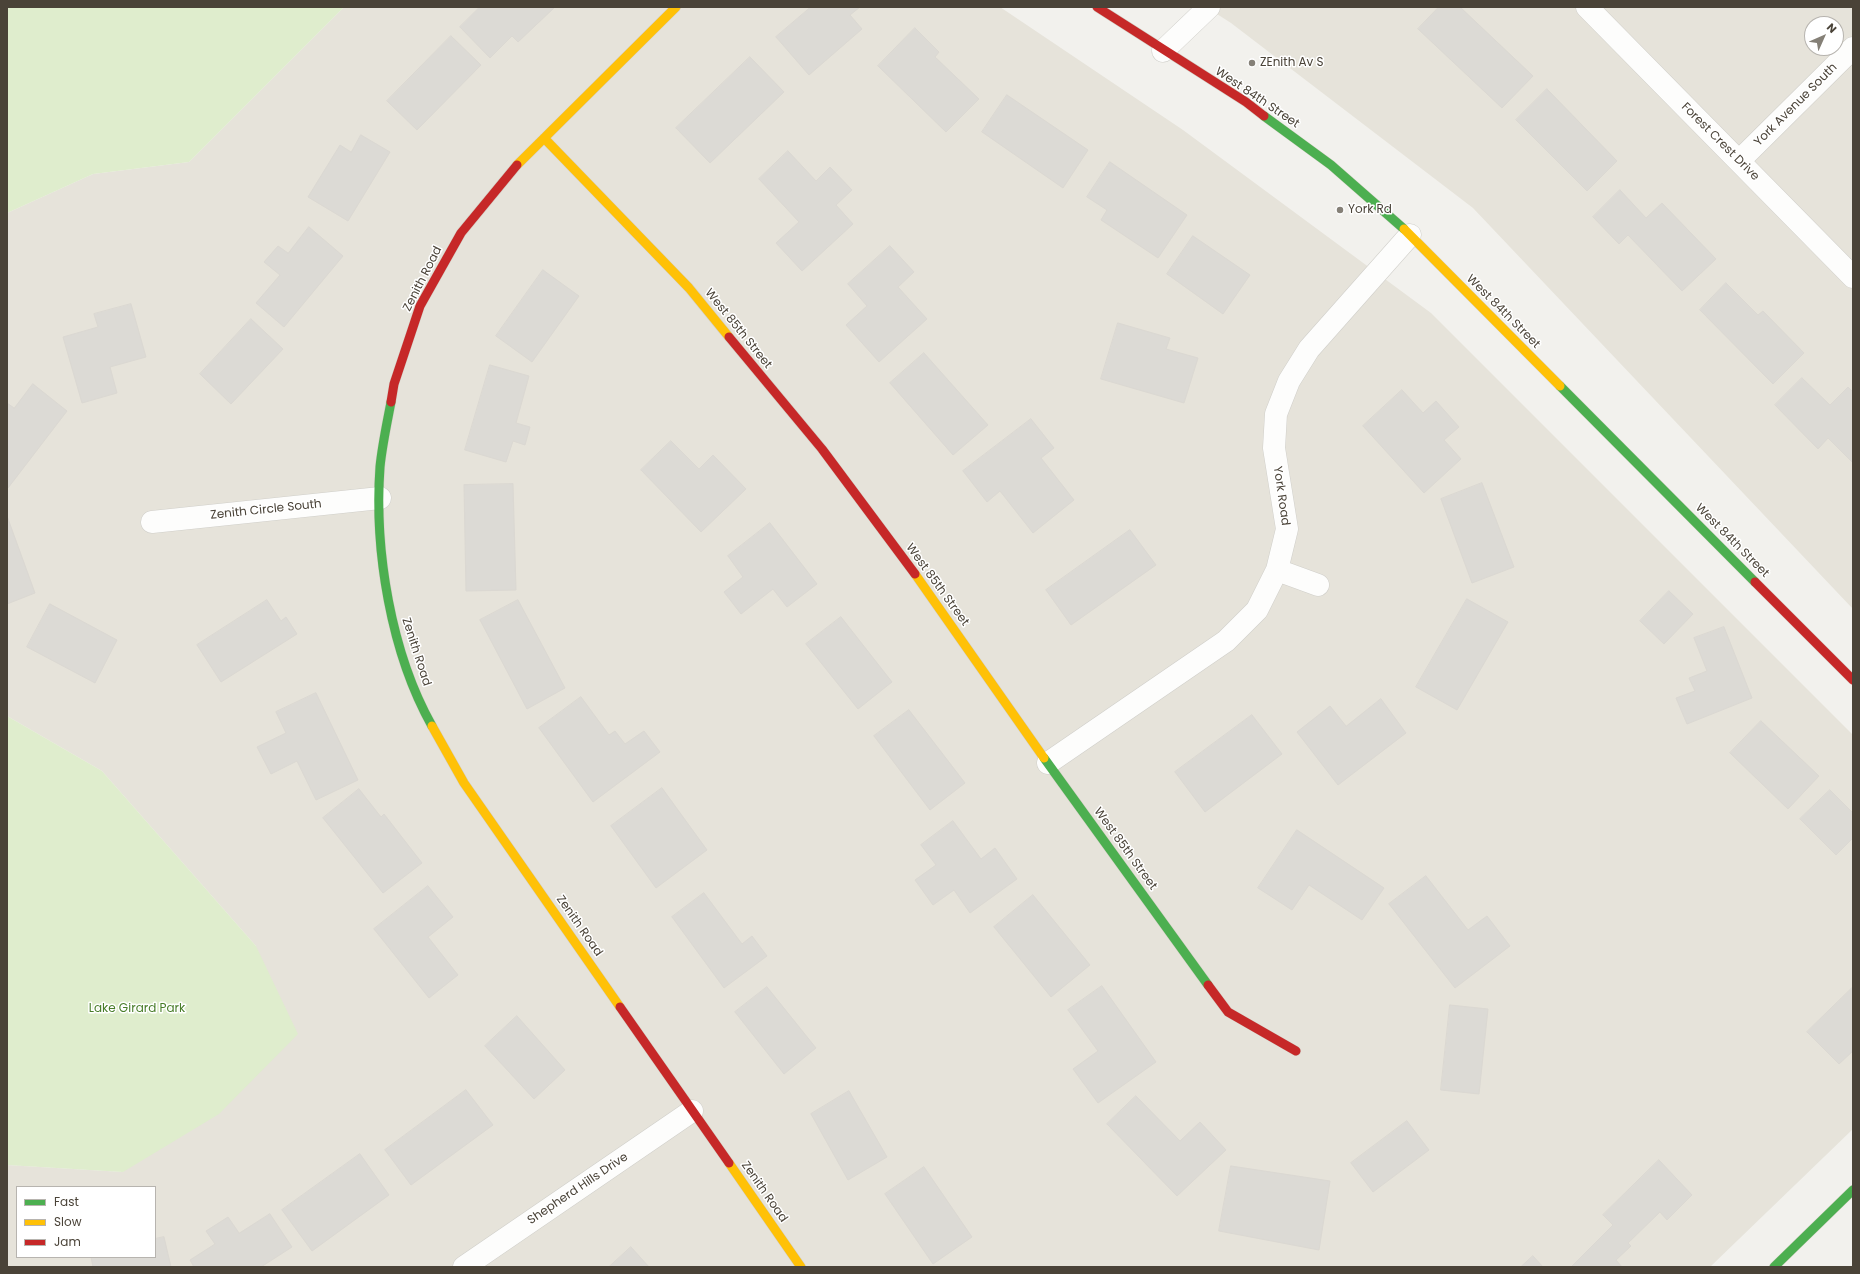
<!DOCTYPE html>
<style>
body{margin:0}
#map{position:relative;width:1860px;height:1274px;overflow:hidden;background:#f2f1ed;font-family:Poppins,sans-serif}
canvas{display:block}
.frame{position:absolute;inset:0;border:8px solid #4a4338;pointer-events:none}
.legend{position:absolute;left:16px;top:1186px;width:140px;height:72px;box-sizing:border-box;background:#fff;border:1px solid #b7b4af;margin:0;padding:5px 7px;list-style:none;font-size:12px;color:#4a4338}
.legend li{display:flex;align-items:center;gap:8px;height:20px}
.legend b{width:20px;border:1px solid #b7b4af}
.north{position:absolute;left:1804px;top:16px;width:40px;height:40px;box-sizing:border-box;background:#fff;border:1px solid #b7b4af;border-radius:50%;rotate:45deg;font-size:11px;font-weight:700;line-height:16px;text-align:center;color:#4a4338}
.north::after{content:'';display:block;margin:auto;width:14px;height:18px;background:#858077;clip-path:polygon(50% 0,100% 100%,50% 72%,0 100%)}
</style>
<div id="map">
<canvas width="1860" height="1274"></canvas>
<div class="frame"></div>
<ul class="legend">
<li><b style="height:5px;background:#4caf50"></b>Fast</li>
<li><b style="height:5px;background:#ffc107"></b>Slow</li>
<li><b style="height:5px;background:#c62828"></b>Jam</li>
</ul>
<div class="north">N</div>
</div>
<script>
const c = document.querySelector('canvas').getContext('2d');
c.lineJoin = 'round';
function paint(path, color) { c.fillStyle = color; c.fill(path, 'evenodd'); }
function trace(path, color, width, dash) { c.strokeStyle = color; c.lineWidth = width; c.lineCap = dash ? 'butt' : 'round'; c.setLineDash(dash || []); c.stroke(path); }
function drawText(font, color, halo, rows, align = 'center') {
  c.font = font + ' Poppins,sans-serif'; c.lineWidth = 3; c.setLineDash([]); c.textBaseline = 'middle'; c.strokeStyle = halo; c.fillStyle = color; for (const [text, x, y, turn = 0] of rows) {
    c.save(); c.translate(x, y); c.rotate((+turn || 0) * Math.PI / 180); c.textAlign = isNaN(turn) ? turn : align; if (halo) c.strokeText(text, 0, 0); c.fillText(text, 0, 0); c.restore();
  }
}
paint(new Path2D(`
 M344,7H1000L1183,130L1431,313L1853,735V1129L1710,1267H7V1165L123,1172L256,946L102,771L7,716V213L93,174L189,162ZM17,1187H155V1257H17Z
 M1206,7H1853V609L1473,208L1231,23ZM1812,24H1836V48H1812Z`), '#e6e3da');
paint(new Path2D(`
 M7,7H344L189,162L93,174L7,213Z
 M7,716L102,771L256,946L298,1034L219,1114L123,1172L7,1165Z`), '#dfedcd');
const building = new Path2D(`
 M480,7H555L518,42L512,36L490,58L460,27Z
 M811,7H860L850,15L862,29L809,75L776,37Z
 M1439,7H1460L1533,76L1502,108L1418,29Z
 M915,28L939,52L935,57L979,99L946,132L878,66Z
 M451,36L481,65L417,130L387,101Z
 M750,57L784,92L710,163L676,128Z
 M1547,89L1617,161L1587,191L1516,120Z
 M1007,95L1088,150L1063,188L982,132Z
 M361,135L390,152L348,221L308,197L340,145L351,152Z
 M788,151L816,181L830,167L852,190L836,205L853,224L802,271L776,243L799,222L759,179Z
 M1110,162L1187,215L1158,258L1101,220L1107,210L1087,197Z
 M1620,190L1646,218L1662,203L1716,259L1682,291L1628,235L1619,244L1593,217Z
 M309,227L343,256L284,327L256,303L280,275L264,262L278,246L288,253Z
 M1193,236L1250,275L1223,314L1167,274Z
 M890,246L914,272L898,287L927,319L879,362L846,325L867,306L848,284Z
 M543,270L579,296L532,362L496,336Z
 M1726,283L1758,315L1763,311L1804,353L1773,384L1700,310Z
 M131,304L146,357L110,367L117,393L82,403L63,337L98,327L94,314Z
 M251,319L283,349L231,404L200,374Z
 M1118,323L1170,338L1166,349L1198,358L1184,403L1101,379Z
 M924,353L988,425L953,455L890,383Z
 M490,365L529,376L516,423L530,427L525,445L513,441L506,462L465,450Z
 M1802,378L1830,405L1848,387L1853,392V463L1828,438L1818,449L1775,405Z
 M33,384L67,411L8,488L7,403L14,408Z
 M1402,390L1423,413L1436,401L1459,427L1444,440L1461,459L1424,493L1363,426Z
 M1031,419L1054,448L1041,458L1074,500L1033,533L1000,491L987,502L963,471Z
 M671,441L699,469L713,455L746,489L701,532L641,470Z
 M1482,483L1514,567L1472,583L1441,499Z
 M513,484L516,590L466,591L464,485Z
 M7,516L35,593L7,604Z
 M770,523L817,584L787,607L773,589L741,614L724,592L743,577L728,556Z
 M1130,530L1156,565L1071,625L1046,590Z
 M1669,591L1693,614L1664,644L1640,621Z
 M1467,599L1508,622L1457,710L1416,687Z
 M267,600L281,621L286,617L297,634L221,682L197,645Z
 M518,600L565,688L527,709L480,620Z
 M50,604L117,640L95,683L27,647Z
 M841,617L892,682L858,709L806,644Z
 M1724,627L1752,698L1687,724L1676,698L1695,691L1689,678L1707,671L1694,638Z
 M316,693L358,780L316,800L297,761L271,774L257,747L286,733L276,712Z
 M581,697L609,735L615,731L625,744L644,731L660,752L593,802L539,728Z
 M1381,699L1406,733L1338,785L1297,732L1330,706L1346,726Z
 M909,710L965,783L930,810L874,736Z
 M1252,715L1282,754L1205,812L1175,772Z
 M1761,721L1819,776L1788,809L1730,753Z
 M662,788L707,850L656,888L611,826Z
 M359,789L381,817L384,814L422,863L383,893L323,818Z
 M1830,790L1853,813V838L1836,855L1800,819Z
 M953,821L981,859L995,848L1017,879L970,913L954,890L933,905L915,880L936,865L921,845Z
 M1297,830L1384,888L1362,920L1309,885L1292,910L1258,888Z
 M1426,876L1468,930L1487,916L1510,946L1455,988L1389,904Z
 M428,886L453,917L428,937L458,975L429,998L374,929Z
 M704,893L742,944L752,936L767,956L724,988L672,917Z
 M1033,895L1090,965L1051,997L994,927Z
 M1102,986L1156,1062L1098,1103L1073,1069L1098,1051L1068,1010Z
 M767,987L816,1048L784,1074L735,1012Z
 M1853,987V1051L1839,1064L1807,1032Z
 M1450,1005L1488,1009L1479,1094L1441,1090Z
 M517,1016L565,1070L534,1099L485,1046Z
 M466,1090L493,1125L411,1185L385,1150Z
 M849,1091L887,1157L848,1180L811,1114Z
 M1136,1096L1180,1141L1200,1122L1226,1150L1177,1196L1107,1124Z
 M1407,1121L1429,1150L1373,1192L1351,1163Z
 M360,1154L389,1195L312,1251L282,1210Z
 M1659,1160L1692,1195L1667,1220L1660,1212L1628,1243L1631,1246L1616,1260L1622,1267H1573L1572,1266L1613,1225L1603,1215Z
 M1231,1166L1330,1181L1319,1250L1219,1231Z
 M924,1167L972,1237L933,1264L885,1194Z
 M270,1214L292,1247L261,1267H194L190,1260L215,1244L206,1231L228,1217L239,1233Z
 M164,1237L171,1267H93L91,1257H155V1239Z
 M631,1247L649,1267H609Z
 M1533,1256L1543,1267H1521Z`);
paint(building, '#dcdad5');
trace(building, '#dbd8d2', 1);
const street = new Path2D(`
 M1587,7L1853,277
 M1163,51L1209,7
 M1739,161L1853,48
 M152,522L380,498
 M1277,570L1318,585
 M1048,763L1226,641L1257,610L1277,570L1287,529L1274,448L1276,414L1289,381L1309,349L1410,235
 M464,1267L692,1111`);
const fast = new Path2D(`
 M1264,116L1331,165L1404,229
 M1560,386L1755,582
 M391,402C387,423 382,446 380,467C374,551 391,653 432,726
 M1044,758L1208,985
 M1774,1267L1853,1190`);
const slow = new Path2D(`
 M544,138L689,288L729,337
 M517,165L676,7
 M1404,229L1560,386
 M915,574L1044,758
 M432,726L464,783L620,1007
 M729,1163L801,1267`);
const jam = new Path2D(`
 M1097,7L1246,102L1264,116
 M729,337L822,449L915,574
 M391,402L394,384L420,306L461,233L517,165
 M1755,582L1853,680
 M1208,985L1228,1012L1296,1051
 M620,1007L729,1163`);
trace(street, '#d0cfca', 23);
trace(fast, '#d2cec4', 10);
trace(slow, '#d2cec4', 10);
trace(jam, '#d2cec4', 10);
trace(street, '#fdfdfc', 22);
trace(fast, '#4caf50', 9);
trace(slow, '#ffc107', 9);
trace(jam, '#c62828', 9);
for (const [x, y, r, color] of [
 [1252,63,4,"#858077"],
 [1340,210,4,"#858077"]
]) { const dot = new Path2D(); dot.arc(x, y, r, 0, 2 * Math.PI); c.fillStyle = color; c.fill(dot); trace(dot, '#fff', 1.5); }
drawText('12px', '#4a4338', '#fff', [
 ["ZEnith Av S",1260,63],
 ["York Rd",1348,210]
], 'left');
drawText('12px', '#4a4338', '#fff', [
 ["West 84th Street",1257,98,34],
 ["York Avenue South",1796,105,-45],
 ["Forest Crest Drive",1720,142,45],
 ["Zenith Road",423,279,-63],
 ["West 84th Street",1503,312,45],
 ["West 85th Street",738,329,51],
 ["York Road",1281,496,82],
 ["Zenith Circle South",266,510,-6],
 ["West 84th Street",1732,541,45],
 ["West 85th Street",937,585,54],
 ["Zenith Road",416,652,72],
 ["West 85th Street",1125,849,54],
 ["Zenith Road",579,926,55],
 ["Shepherd Hills Drive",578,1189,-34],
 ["Zenith Road",764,1192,55]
]);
drawText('12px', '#487d29', '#fff', [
 ["Lake Girard Park",137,1009]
]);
</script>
